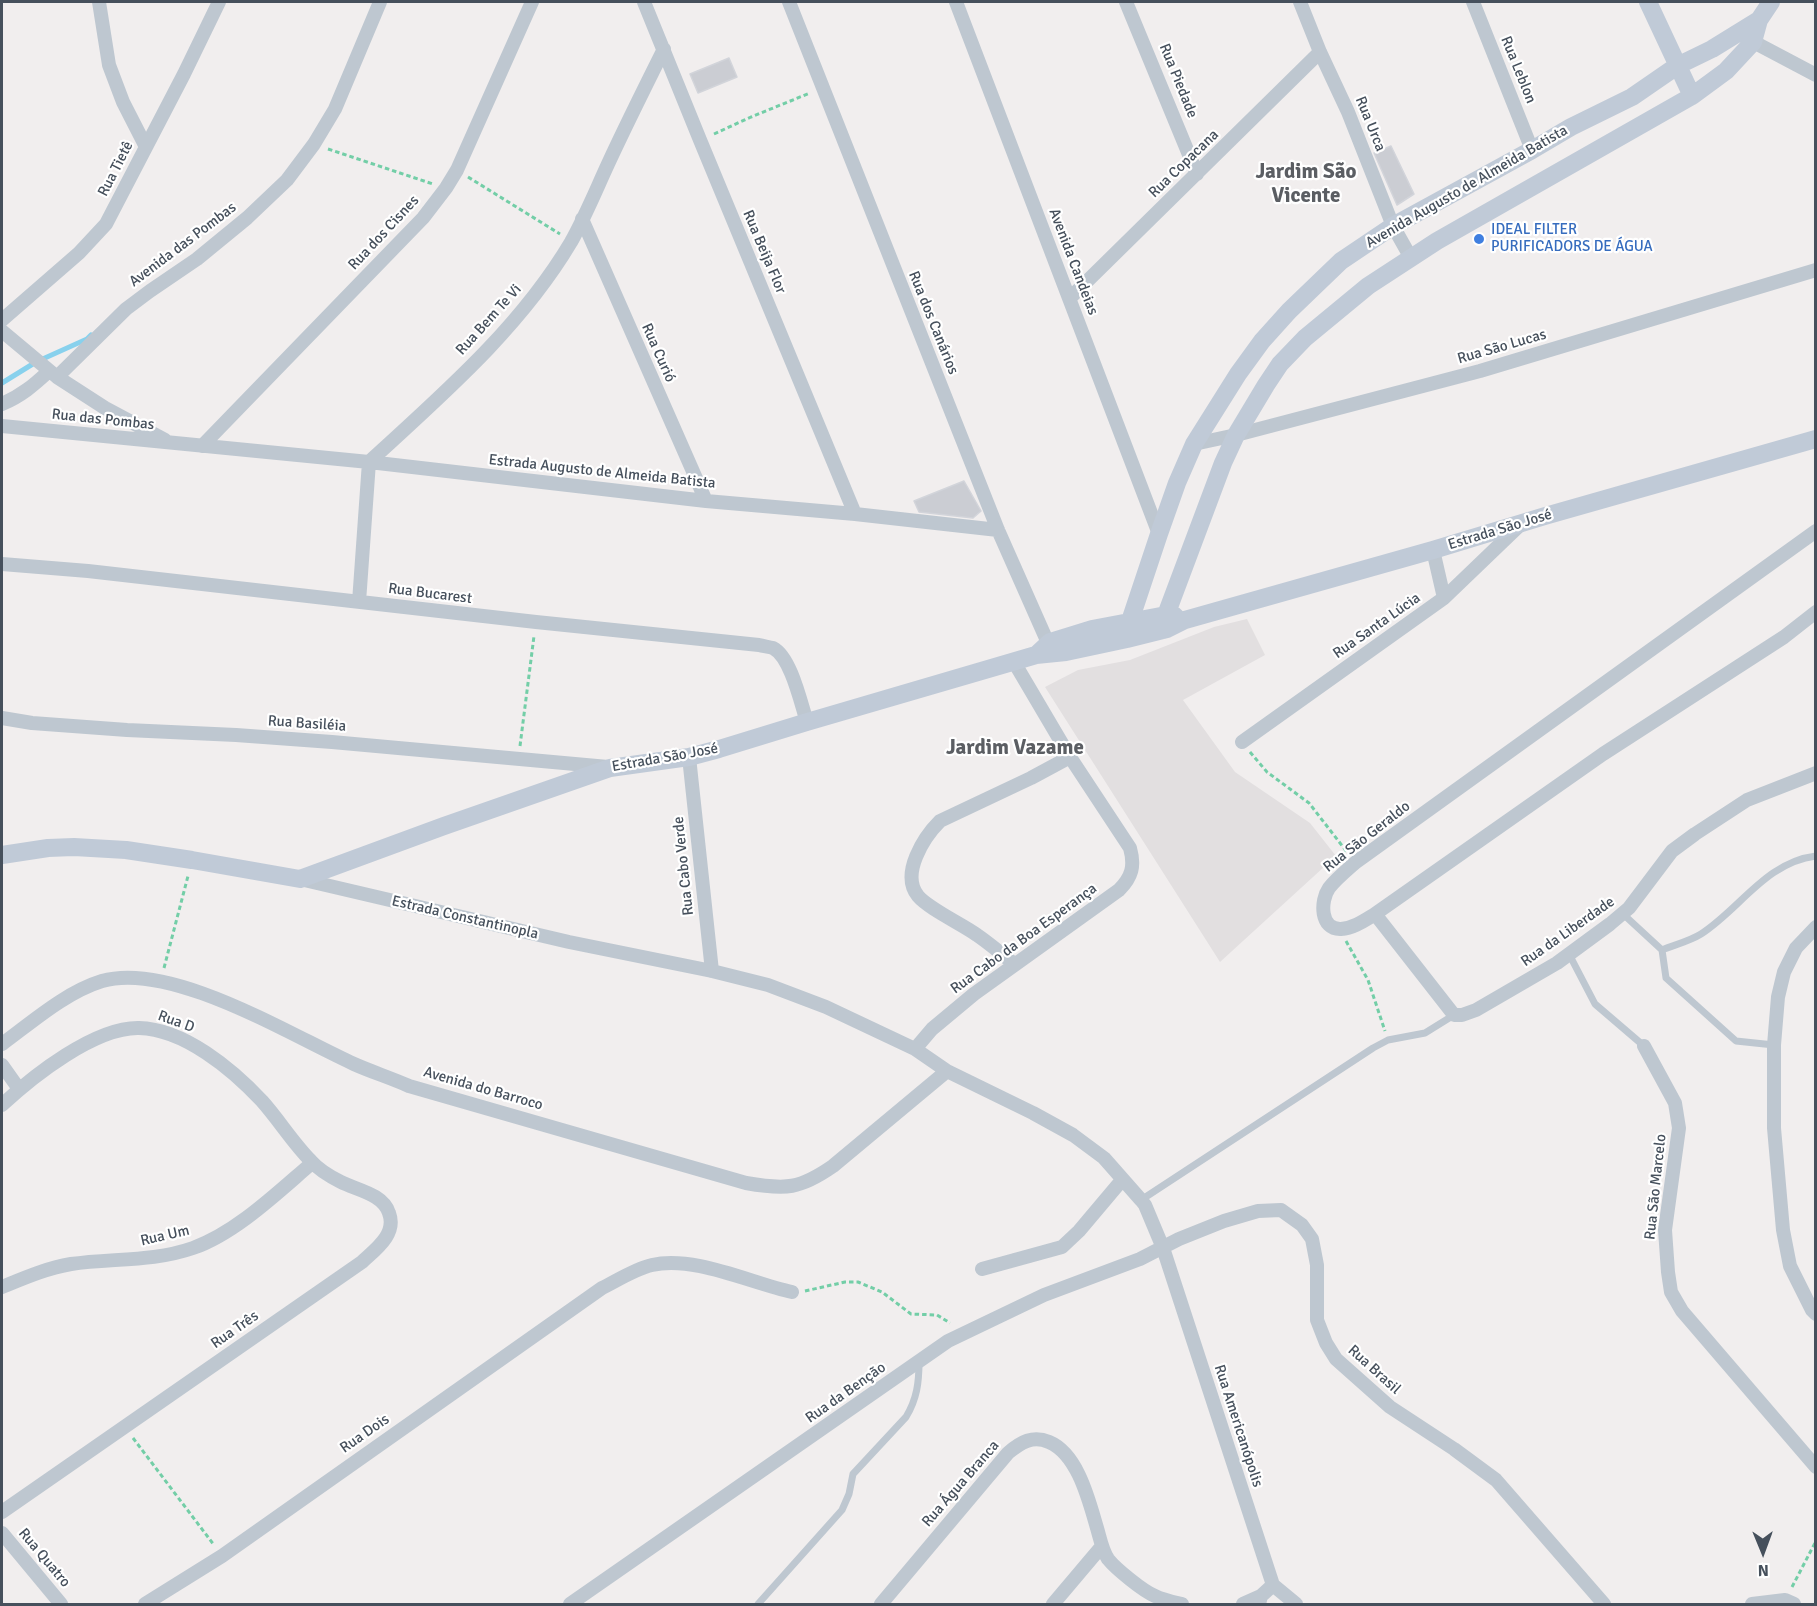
<!DOCTYPE html>
<meta charset="utf-8">
<style>
body{margin:0}
#map{position:relative;width:1817px;height:1606px;overflow:hidden;background:#f1eeee;font-family:Signika,sans-serif}
canvas{display:block}
.frame{position:absolute;inset:0;border:3px solid #46505c;pointer-events:none}
.north{position:absolute;left:1733px;top:1522px;width:60px;height:60px;-webkit-text-stroke:4px #fff;paint-order:stroke;rotate:179deg;font-size:16px;font-weight:700;line-height:24px;text-align:center;color:#46505c}
.north::after{content:'';display:block;margin:auto;width:21px;height:27px;background:#46505c;clip-path:polygon(50% 0,100% 100%,50% 72%,0 100%)}
</style>
<div id="map">
<canvas width="1817" height="1606"></canvas>
<div class="frame"></div>
<div class="north">N</div>
</div>
<script>
const c = document.querySelector('canvas').getContext('2d');
c.lineJoin = 'round';
function paint(path, color) { c.fillStyle = color; c.fill(path, 'evenodd'); }
function trace(path, color, width, dash) { c.strokeStyle = color; c.lineWidth = width; c.lineCap = dash ? 'butt' : 'round'; c.setLineDash(dash || []); c.stroke(path); }
function drawText(font, color, halo, rows, align = 'center') {
  c.font = font + ' Signika,sans-serif'; c.lineWidth = 4.5; c.setLineDash([]); c.textBaseline = 'middle'; c.strokeStyle = halo; c.fillStyle = color; for (const [text, x, y, turn = 0] of rows) {
    c.save(); c.translate(x, y); c.rotate((+turn || 0) * Math.PI / 180); c.textAlign = isNaN(turn) ? turn : align; if (halo) c.strokeText(text, 0, 0); c.fillText(text, 0, 0); c.restore();
  }
}
paint(new Path2D(`
 M1247,619L1265,655L1183,700L1235,772L1310,823L1336,856L1220,962L1045,687L1078,670L1130,660L1214,627Z`), '#e2dfe0');
trace(new Path2D(`
 M2,383L36,362L87,339L91,335`), '#88d1ed', 5);
const building = new Path2D(`
 M729,58L737,77L698,93L690,74Z
 M1391,146L1414,194L1397,205L1374,153Z
 M964,481L981,511L973,518L919,512L914,501Z`);
paint(building, '#cbcdd3');
trace(building, '#d2d4da', 1.5);
trace(new Path2D(`
 M714,134L751,117L810,93
 M328,149L433,184
 M468,177L560,234
 M520,746L534,636
 M1250,752L1267,772L1309,803L1347,852
 M1346,941L1368,980L1385,1031
 M164,968L188,876
 M805,1291L845,1282H858L882,1292L911,1314L937,1315L950,1323
 M133,1438L214,1545
 M1792,1587L1816,1541`), '#73cea7', 3, [4.5, 3]);
trace(new Path2D(`
 M1623,914L1662,950L1666,978L1736,1041L1774,1045
 M1662,950C1674,945 1690,941 1701,934C1740,909 1766,862 1816,856
 M1569,954L1595,1004L1644,1046
 M1141,1200L1373,1048L1388,1040L1425,1033L1454,1015
 M758,1604L842,1510L849,1494L853,1474L906,1417C917,1399 919,1382 919,1362`), '#bec7d0', 7);
trace(new Path2D(`
 M99,2L109,65L123,102L146,147
 M644,2L700,140L855,514
 M789,2L998,530L1052,652
 M956,2L1159,534
 M1126,2L1197,174
 M1300,2L1320,52L1348,112L1393,226L1411,258
 M1473,2L1532,150
 M1746,38L1816,75
 M582,219L706,501
 M1070,298L1320,52
 M2,320L79,253L106,224L184,74L219,2
 M2,331L57,377L105,408L165,440
 M57,377L126,309L150,291L197,259L247,218L287,180L314,144L335,109L380,2
 M2,404C21,396 34,385 49,371
 M2,426L369,462L706,501L855,514L998,530
 M1194,444L1236,435L1480,371L1816,270
 M202,446L423,218L446,188L457,170L532,2
 M1816,531L1356,862C1347,870 1336,879 1329,888C1320,901 1320,930 1341,929C1354,928 1365,920 1375,914L1603,754L1784,637L1816,612
 M1433,550L1444,598
 M2,564L88,571L536,622L759,645C763,646 769,647 773,648C791,657 801,704 807,722
 M359,602L369,462C442,395 520,328 571,242C585,217 596,190 608,164C626,125 645,87 664,49
 M2,718L32,723L127,730L236,735L332,742L608,767
 M1242,742L1444,598L1519,526
 M689,757L712,971
 M300,879L569,942L712,971L768,985L826,1007L915,1049L947,1071L1033,1113L1073,1135L1104,1158L1141,1200L1145,1205L1163,1248L1273,1585L1296,1604
 M1375,914L1454,1015H1462L1476,1010L1557,963L1610,924L1629,908L1672,851L1695,834L1747,800L1816,773
 M1816,927L1796,948L1784,972L1778,997L1774,1045V1128L1783,1230L1790,1266L1812,1310L1816,1314
 M1014,964C1002,954 990,944 977,935C962,924 929,909 918,896C900,874 924,837 940,821L1031,778L1070,757
 M2,1044C32,1022 66,992 102,981C171,961 290,1035 354,1064C372,1072 391,1078 409,1086L746,1183C786,1190 800,1189 833,1166L947,1071
 M1644,1046L1675,1103L1679,1128L1665,1230L1668,1272L1671,1292L1682,1311L1816,1467
 M915,1049L932,1029L974,994L1119,890C1132,877 1135,866 1130,848L1070,757L1014,662
 M2,1065L19,1089
 M2,1105C33,1076 95,1027 139,1028C184,1029 232,1069 262,1101C279,1120 293,1143 311,1161C318,1169 331,1177 341,1182C357,1190 383,1194 389,1213C397,1234 376,1249 362,1262L2,1512
 M982,1269L1062,1247L1079,1231L1122,1180
 M2,1287C24,1278 47,1268 71,1264C112,1258 153,1262 193,1248C236,1233 278,1192 312,1163
 M2,1533L61,1604
 M145,1604L222,1556L602,1288C618,1280 635,1269 652,1265C693,1255 751,1283 792,1292
 M570,1604L948,1341L1044,1295L1140,1259L1179,1239L1224,1221L1258,1211L1281,1210L1302,1225L1312,1239L1317,1265V1320L1326,1343L1336,1359L1390,1407L1454,1449L1496,1480L1604,1604
 M881,1604L1008,1453C1021,1442 1033,1435 1049,1442C1078,1454 1089,1501 1097,1528C1100,1538 1102,1550 1108,1559C1116,1569 1143,1591 1155,1596C1163,1600 1173,1602 1182,1604
 M1053,1604L1102,1546
 M1243,1604L1261,1596
 M1259,1604L1261,1596L1273,1585
 M1752,1604L1785,1600L1794,1604`), '#bec7d0', 14);
trace(new Path2D(`
 M1648,2L1692,96
 M1163,630L1166,615L1223,463L1236,435L1266,385L1280,364L1305,338L1368,286L1437,241L1692,96L1726,71L1753,42L1759,20L1771,2
 M1127,639L1130,621L1159,534L1177,483L1194,444L1238,374L1262,341L1289,311L1341,261L1393,226L1532,150L1571,127L1632,97L1677,66L1712,49L1759,20
 M1036,655L1050,642L1092,629L1166,615L1175,616
 M2,855L48,848L74,847L126,850L192,860L300,879L444,826L610,768L689,757L719,749L807,722L1036,655L1066,652L1127,639L1167,629L1185,620L1433,550L1545,516L1816,439`), '#c0cad7', 18);
for (const [x, y, r, color] of [
 [1479,239,6,"#3f7fe0"]
]) { const dot = new Path2D(); dot.arc(x, y, r, 0, 2 * Math.PI); c.fillStyle = color; c.fill(dot); trace(dot, '#fff', 2); }
drawText('15px', '#46505c', '#fff', [
 ["Rua Leblon",1518,70,68],
 ["Rua Piedade",1178,81,68],
 ["Rua Urca",1370,124,68],
 ["Rua Copacana",1184,164,-44],
 ["Rua Tietê",116,169,-63],
 ["Avenida Augusto de Almeida Batista",1467,187,-30],
 ["Rua dos Cisnes",384,233,-47],
 ["Avenida das Pombas",183,245,-37],
 ["Rua Beija Flor",764,252,67],
 ["Avenida Candeias",1073,262,69],
 ["Rua Bem Te Vi",489,320,-48],
 ["Rua dos Canários",933,323,68],
 ["Rua São Lucas",1502,347,-16],
 ["Rua Curió",658,353,66],
 ["Rua das Pombas",103,420,6],
 ["Estrada Augusto de Almeida Batista",602,472,6],
 ["Estrada São José",1500,530,-17],
 ["Rua Bucarest",430,594,7],
 ["Rua Santa Lúcia",1377,626,-35],
 ["Rua Basiléia",307,724,4],
 ["Estrada São José",665,758,-10],
 ["Rua São Geraldo",1367,837,-38],
 ["Rua Cabo Verde",684,866,-96],
 ["Estrada Constantinopla",465,918,13],
 ["Rua da Liberdade",1568,932,-35],
 ["Rua Cabo da Boa Esperança",1024,939,-36],
 ["Rua D",176,1022,20],
 ["Avenida do Barroco",483,1089,16],
 ["Rua São Marcelo",1656,1187,-84],
 ["Rua Um",165,1236,-13],
 ["Rua Três",235,1330,-35],
 ["Rua Brasil",1374,1370,42],
 ["Rua da Benção",846,1393,-35],
 ["Rua Americanópolis",1238,1426,72],
 ["Rua Dois",365,1434,-35],
 ["Rua Água Branca",961,1484,-49],
 ["Rua Quatro",44,1558,50]
]);
drawText('15px', '#366cbe', '#fff', [
 ["IDEAL FILTER",1491,230],
 ["PURIFICADORS DE ÁGUA",1491,247]
], 'left');
drawText('bold 21px', '#5b5e63', '#fff', [
 ["Jardim São",1306,172],
 ["Vicente",1306,196],
 ["Jardim Vazame",1015,748]
]);
</script>
